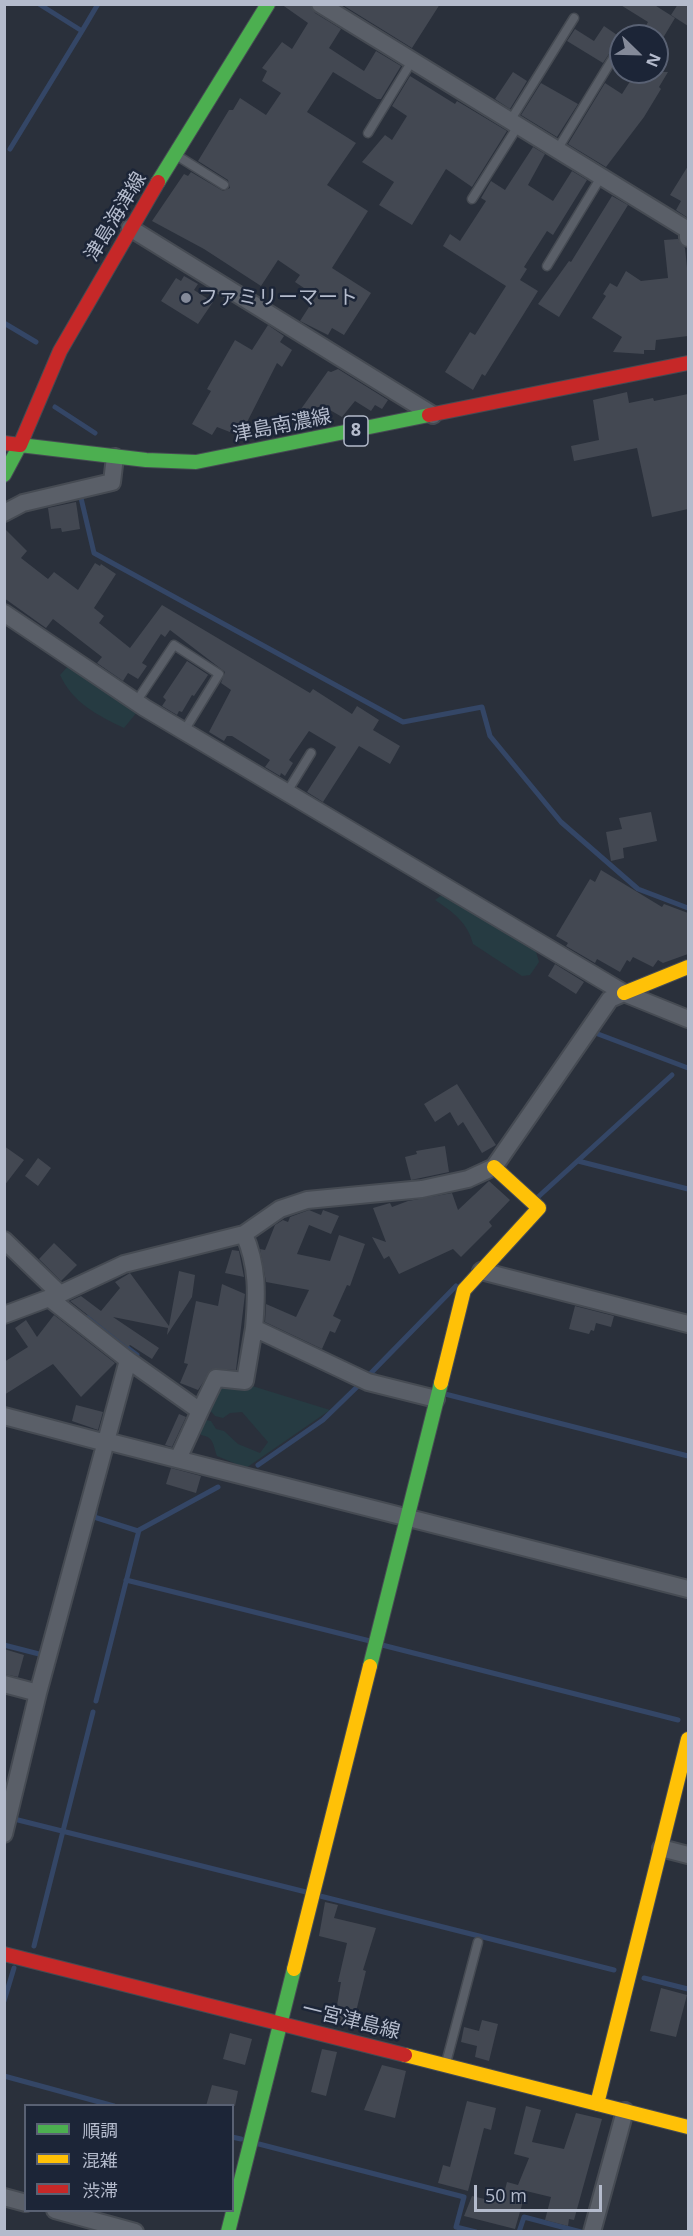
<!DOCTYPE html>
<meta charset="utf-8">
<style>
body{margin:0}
#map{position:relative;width:693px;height:2236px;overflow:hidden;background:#2a303b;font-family:"Open Sans","Noto Sans JP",sans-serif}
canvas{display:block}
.frame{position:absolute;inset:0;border:6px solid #b4bbcc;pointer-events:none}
.legend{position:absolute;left:24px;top:2104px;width:210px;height:108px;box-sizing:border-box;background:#1c2537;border:2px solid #596173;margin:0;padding:8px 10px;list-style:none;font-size:18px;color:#b4bbcc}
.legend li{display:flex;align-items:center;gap:12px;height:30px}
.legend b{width:30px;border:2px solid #596173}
.north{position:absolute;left:609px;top:24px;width:60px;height:60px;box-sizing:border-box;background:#1c2537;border:2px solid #596173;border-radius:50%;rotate:113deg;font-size:16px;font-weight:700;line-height:24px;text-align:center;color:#b4bbcc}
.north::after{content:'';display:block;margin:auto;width:21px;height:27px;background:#848a99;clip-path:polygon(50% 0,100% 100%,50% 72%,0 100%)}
.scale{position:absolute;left:474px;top:2185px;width:128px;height:27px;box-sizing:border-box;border:3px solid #b4bbcc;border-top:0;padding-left:8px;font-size:18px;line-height:21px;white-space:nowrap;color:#b4bbcc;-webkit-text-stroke:4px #1c2537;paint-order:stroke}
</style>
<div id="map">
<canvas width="693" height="2236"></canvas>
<div class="frame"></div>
<ul class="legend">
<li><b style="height:8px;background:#4caf50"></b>順調</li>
<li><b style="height:8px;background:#ffc107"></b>混雑</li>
<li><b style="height:8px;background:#c62828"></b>渋滞</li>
</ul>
<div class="north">N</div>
<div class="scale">50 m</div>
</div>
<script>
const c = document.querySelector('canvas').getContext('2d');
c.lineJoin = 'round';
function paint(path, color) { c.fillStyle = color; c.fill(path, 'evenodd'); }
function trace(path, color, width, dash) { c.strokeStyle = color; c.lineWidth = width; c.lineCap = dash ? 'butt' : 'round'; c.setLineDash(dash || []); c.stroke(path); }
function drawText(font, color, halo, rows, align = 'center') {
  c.font = font + ' "Open Sans","Noto Sans JP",sans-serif'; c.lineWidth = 5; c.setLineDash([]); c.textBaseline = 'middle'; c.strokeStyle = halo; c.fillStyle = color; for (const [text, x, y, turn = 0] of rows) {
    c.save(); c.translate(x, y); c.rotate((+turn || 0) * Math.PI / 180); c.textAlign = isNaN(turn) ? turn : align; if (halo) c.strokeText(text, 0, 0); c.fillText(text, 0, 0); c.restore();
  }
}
paint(new Path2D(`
 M70,664L138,711L124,728C97,715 73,703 60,675Z
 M446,892L534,945L539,962L530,975L522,976L473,944C468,923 453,912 435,900Z
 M219,1382L249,1385L330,1410L246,1468L217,1456C213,1445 214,1437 201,1435L200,1426L206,1420L211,1421L216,1429L224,1431L238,1444L260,1453L268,1442L242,1412L230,1413L223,1418L215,1416L207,1407Z`), '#263b42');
trace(new Path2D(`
 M82,31L98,4
 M10,149L82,31L39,4
 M4,323L36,342
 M55,407L95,433
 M81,498L94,553L403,722L482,707L490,736L561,822L638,889L688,908
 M598,1034L688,1068
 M578,1161L688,1189
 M538,1197L672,1075
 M88,1318L137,1355
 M375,1376L369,1375L456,1286
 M445,1394L688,1456
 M258,1465L323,1420L360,1384
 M95,1512L94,1517L138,1531
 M126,1580L370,1641
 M4,1645L43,1655
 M382,1645L678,1720
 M96,1701L139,1530L218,1487
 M14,1819L306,1892
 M320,1896L614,1970
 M34,1946L93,1712
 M644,1978L688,1989
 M4,2001L14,1968
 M4,2076L114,2106
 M232,2137L241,2139
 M255,2143L464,2197L456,2227L476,2232
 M519,2232L524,2217L581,2232`), '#344666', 5);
paint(new Path2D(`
 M281,4H310L315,13L341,29L329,48L364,71L376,51L401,66L381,99H377L333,72L307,112L356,143L327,185L368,211L332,268L371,293L344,335L332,328L328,335L300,321L316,296L295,282L300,275L278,260L261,286L204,249L152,221L184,174L188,176L191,172L223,191L230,188L228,180L198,161L229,110H233L240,98L266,115L281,93L262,81L267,71L262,68L282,42L292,49L308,23Z
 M341,4H440L412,48Z
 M619,4H653L675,18L660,43L657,36H649L642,32L648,22Z
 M678,4H688V26L671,15Z
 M604,26L620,37L603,63L567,41L575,29L594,41Z
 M513,72L527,81L510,109L495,99Z
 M636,72H668L659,87L661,89L644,117L606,167L568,144L605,83L622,94Z
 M410,76L455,104L457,101L507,131L472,187L446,169L412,225L379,205L394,182L362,162L385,135L392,140L407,116L392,106Z
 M541,83L578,104L557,137L521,115Z
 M533,147L545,154L528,185L553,201L572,171L587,180L553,235L547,231L524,267L527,269L520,280L538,291L485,376L482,374L473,390L445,372L470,332L475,335L506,286L443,246L450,234L460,241L486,201L481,198L491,181L505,190Z
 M688,166V218L676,210L681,201L670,195Z
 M612,196L628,205L559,317L538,304L569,261L571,262Z
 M678,239L685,248L688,277V336L656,340L655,350H644V354L613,352L622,337L592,318L606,296L603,294L610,283L617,287L626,271L641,281L668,278L664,240Z
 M184,276L198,284L194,290L213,302L198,324L161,301L176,278L181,281Z
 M268,325L284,336L280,342L292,350L282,367L277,363L240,436L217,427L212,435L192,424L211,391L207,389L235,340L252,350Z
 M338,369L388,400L382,409L375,405L371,411L355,401L342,417L323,406L312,423L308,424L296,416L328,371L331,372Z
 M627,392L629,403L653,398L654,401L688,394V509L652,517L637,448L574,461L571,446L599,440L593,400Z
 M76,502L80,529L62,532L61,528L51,529L48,508Z
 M4,528L27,551L21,558L48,579L54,572L78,590L95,563L100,566L101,564L116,574L94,608L104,616L99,623L130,648L162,605L310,693L313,689L352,714L357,706L379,720L373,730L400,746L390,764L359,746L323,802L307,792L336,747L309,731L289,760L293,763L285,776L281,773L280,776L265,767L270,760L232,736H227L224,741L209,732L231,690L221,683L225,672L170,630L165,637L161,634L142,663L147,666L138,679L128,673L123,681L97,663L102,657L53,619L46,628L4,598Z
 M187,661L210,676L208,675L194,696L192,695L182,712L179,711L177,715L162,706L166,700L163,697Z
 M651,812L657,841L623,848L624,858L611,861L606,832L622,829L619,818Z
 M601,870L662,907L664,904L688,913V954L663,963L658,960L653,967L633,957L630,962L627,960L620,972L597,959L595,963L566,946L568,943L556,936L590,879L595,882Z
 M555,964L584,982L576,994L548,976Z
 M457,1084L496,1145L482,1153L463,1122L458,1126L450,1112L435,1122L424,1104Z
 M4,1146L24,1160L4,1186Z
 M445,1146L449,1172L411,1180L405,1157L417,1154L416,1151Z
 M38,1158L51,1168L38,1186L25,1176Z
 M489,1181L510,1200L489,1222L492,1226L461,1257L453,1249L399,1274L389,1256L384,1259L372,1237L386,1242L373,1208L390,1203L392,1207L408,1201L452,1193L458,1210Z
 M309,1210L321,1215L323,1210L339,1216L331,1234L309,1225L297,1254L330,1261L339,1235L365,1244L350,1286L347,1285L333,1316L341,1320L335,1333L330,1331L322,1349L265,1322L266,1304L296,1317L309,1290L266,1282L260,1249L265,1250L275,1225L283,1220L288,1222L290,1217Z
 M54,1243L77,1265L61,1281L39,1259Z
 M232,1250L239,1251L244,1277L225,1273Z
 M179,1271L195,1275L192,1297L167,1335L168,1328L113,1317L159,1348L152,1359L130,1345L128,1347L70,1301L81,1296L101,1311L120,1288L115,1282L130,1273L169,1326Z
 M222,1284L245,1294L236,1370L212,1369L198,1390L180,1383L188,1364L184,1363L196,1301L218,1306Z
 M575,1306L614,1316L611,1327L596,1323L594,1331L591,1330L589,1334L569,1329Z
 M54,1315L115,1363L81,1397L53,1364L4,1395V1362L28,1347L15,1328L26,1320L37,1337Z
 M76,1405L103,1412L98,1430L72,1421Z
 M179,1414L186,1417L172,1447L165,1445Z
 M171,1468L201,1476L196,1493L166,1484Z
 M4,1649L24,1655L18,1677L4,1674Z
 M325,1902L338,1905L334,1918L376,1928L363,1970L366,1971L352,2028L334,2023L341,1982H338L347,1943L319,1936Z
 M661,1988L687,1995L676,2037L650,2031Z
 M482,2020L498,2024L489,2061L475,2057L477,2046L461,2042L464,2027L479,2031Z
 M230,2033L252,2039L245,2065L223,2059Z
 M322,2049L337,2052L326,2096L311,2092Z
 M382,2065L406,2071L395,2118L364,2110Z
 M212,2085L238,2091L235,2106H206Z
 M467,2101L496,2108L491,2130L484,2128L468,2191L438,2183L443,2165L450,2167Z
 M526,2106L541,2110L532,2142L564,2149L576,2113L602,2119L574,2220L569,2219L568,2226L545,2220L551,2197L526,2191L515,2229L464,2216L472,2196L493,2201L495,2196L503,2198L507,2182L518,2185L529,2158L514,2154Z`), '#434852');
const lane = new Path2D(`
 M626,36L629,32
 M510,121L574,18
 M368,133L412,61
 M557,150L621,45
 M176,155L224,185
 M472,199L518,126
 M547,266L601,177
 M136,702L174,645L219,674L184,731
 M287,792L311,753
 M446,2063L478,1942`);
const street = new Path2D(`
 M320,4L688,230V238
 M130,228L433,415
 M4,513L23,503L112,482L115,457
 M4,613L145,708L624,993L688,1019
 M244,1234C258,1266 257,1294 254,1328
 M4,1240L60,1294
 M481,1271L688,1324
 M49,1298L128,1360L200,1411L216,1378L245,1381L254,1328L368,1382L436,1399
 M4,1315L60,1294L124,1264L244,1234L280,1209L307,1200L422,1189L468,1179L494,1167L610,999L624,993
 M4,1416L106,1443
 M106,1441L688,1589
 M178,1459L200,1411
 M4,1684L38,1693
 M4,1834L38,1693L128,1360
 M661,1848L688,1855
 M4,2197L26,2203
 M55,2210L135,2232
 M592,2232L625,2111`);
const fast = new Path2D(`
 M158,182L268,4
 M4,475L20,445L146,460L196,462L429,415
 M370,1666L441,1383
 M228,2232L294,1969`);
const slow = new Path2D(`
 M624,993L688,967
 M441,1383L464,1290L539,1208L494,1167
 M294,1969L370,1666
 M405,2055L688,2127
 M597,2104L688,1739`);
const jam = new Path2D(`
 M429,415L688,363
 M4,443L20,445L60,351L158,182
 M4,1954L405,2055`);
trace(lane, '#464b53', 11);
trace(street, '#464b53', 20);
trace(fast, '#464b53', 16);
trace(slow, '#464b53', 16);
trace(jam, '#464b53', 16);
trace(lane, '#5a5f68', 8);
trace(street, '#5a5f68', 16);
trace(fast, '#4caf50', 14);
trace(slow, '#ffc107', 14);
trace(jam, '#c62828', 14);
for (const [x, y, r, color] of [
 [186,298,6,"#848a99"]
]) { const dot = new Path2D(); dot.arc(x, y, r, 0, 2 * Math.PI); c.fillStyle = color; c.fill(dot); trace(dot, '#1c2537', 2); }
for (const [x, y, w] of [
 [356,431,24]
]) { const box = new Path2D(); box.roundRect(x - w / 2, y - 15, w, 30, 4.5); c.fillStyle = '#1c2537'; c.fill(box); trace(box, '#b4bbcc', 1.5); }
drawText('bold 18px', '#b4bbcc', null, [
 ["8",356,431]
]);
drawText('20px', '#b4bbcc', '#1c2537', [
 ["津島海津線",116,217,-59],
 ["津島南濃線",282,426,-11],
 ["一宮津島線",351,2021,14]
]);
drawText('20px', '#b4bbcc', '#1c2537', [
 ["ファミリーマート",198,298]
], 'left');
</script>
